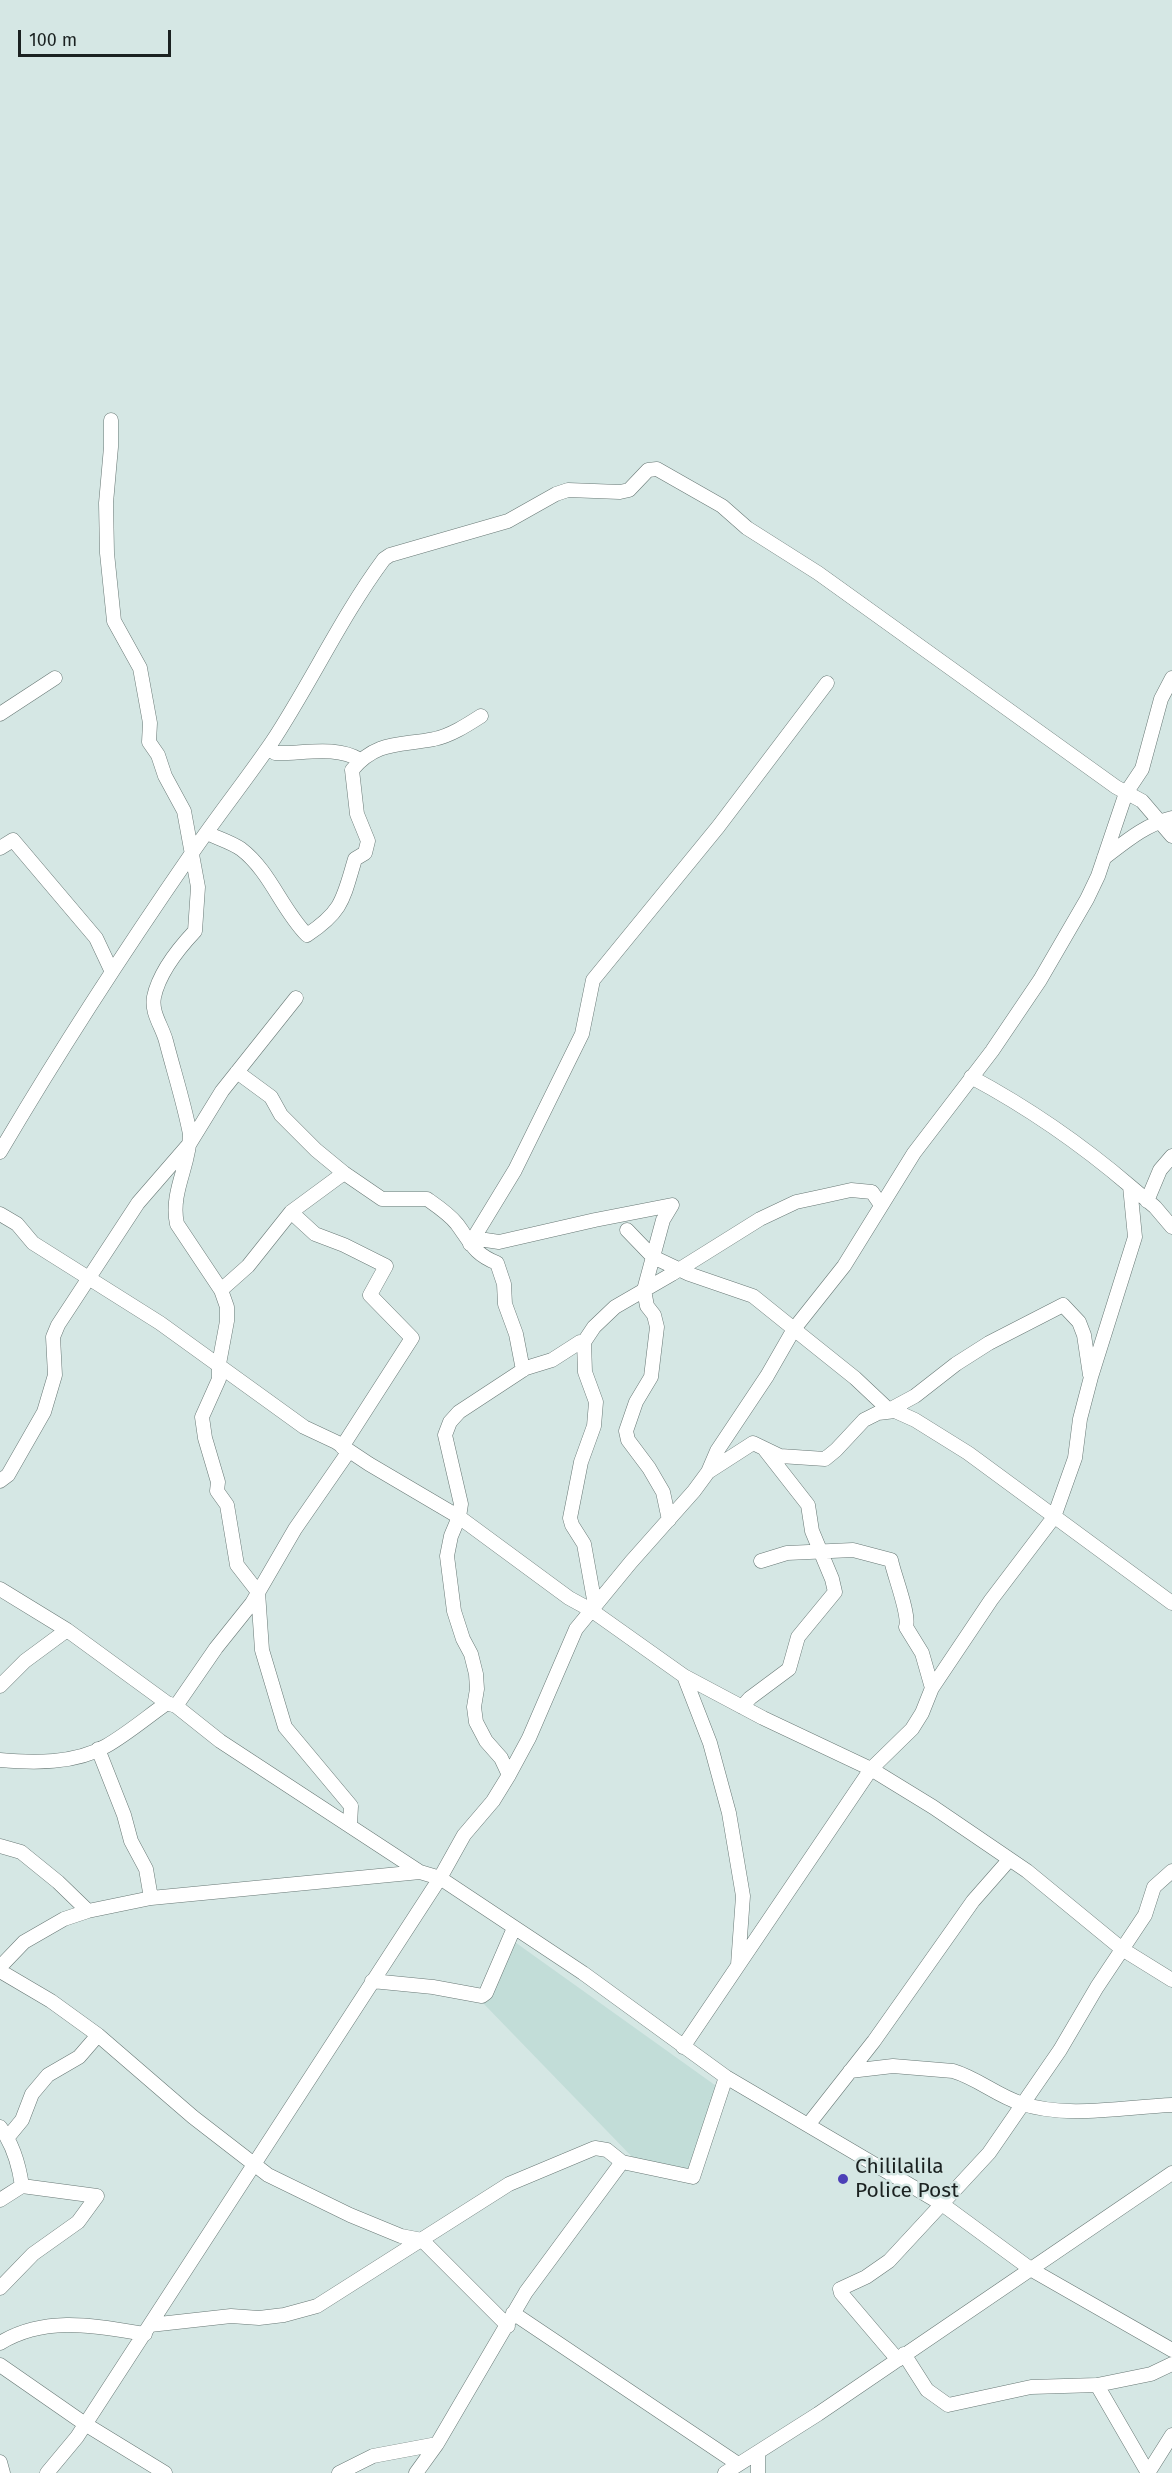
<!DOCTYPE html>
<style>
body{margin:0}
#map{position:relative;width:1172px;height:2473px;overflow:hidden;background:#d5e7e4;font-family:"Fira Sans",sans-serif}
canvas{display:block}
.scale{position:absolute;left:18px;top:30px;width:153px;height:27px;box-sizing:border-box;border:3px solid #1b2221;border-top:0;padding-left:8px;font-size:18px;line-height:21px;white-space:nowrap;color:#1b2221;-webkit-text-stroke:4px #d5e7e4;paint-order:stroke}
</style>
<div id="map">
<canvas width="1172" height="2473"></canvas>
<div class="scale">100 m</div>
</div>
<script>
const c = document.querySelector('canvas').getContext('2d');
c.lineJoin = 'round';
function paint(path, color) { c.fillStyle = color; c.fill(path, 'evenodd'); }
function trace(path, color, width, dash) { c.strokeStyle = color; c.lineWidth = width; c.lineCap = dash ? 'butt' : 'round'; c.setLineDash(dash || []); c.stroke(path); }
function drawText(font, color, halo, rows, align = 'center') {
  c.font = font + ' "Fira Sans",sans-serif'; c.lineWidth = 5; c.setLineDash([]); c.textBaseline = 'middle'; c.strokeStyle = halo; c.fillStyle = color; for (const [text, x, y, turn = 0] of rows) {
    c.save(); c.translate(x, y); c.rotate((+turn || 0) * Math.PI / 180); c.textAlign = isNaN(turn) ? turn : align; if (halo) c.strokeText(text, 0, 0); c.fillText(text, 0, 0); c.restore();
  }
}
paint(new Path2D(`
 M512,1940L719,2088L691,2172L637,2162L483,2003Z`), '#c2ddd8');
const minor = new Path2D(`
 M111,420V447L106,503L107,553L114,621L140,668L150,723L149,742L158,755L165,776L184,811L198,887L195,931C179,948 159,973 154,997C151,1013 162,1026 166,1041C174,1072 184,1103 190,1134C190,1165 170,1192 177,1224L221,1290L227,1307V1321L219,1364V1379L202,1417L205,1438L218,1482L217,1491L227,1505L237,1565L258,1592L262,1650L285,1727L351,1806L350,1825
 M0,714L55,678
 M268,748L275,753C302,754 336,745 360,760
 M207,833C217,838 231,842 241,849C270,871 282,910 307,935C343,911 343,899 355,859L365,853L368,841L357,814L352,770C377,740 401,746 434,739C450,736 467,725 481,716
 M0,848L13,840L96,938L112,972
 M1104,858C1125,842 1146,824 1172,818
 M237,1072L271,1097L281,1115L316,1150L344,1173L382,1199H427C437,1206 449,1214 457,1224C471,1243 474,1254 497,1263L504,1284L505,1304L516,1334L523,1370
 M0,1152C60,1050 125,950 192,853C218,815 246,780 272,742C311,683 341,617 384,559L390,555L508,521L556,494L568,490L620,492L629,490L648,470L657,469L722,506L747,528L818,573L1116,787L1142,801L1172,836
 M1130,1186L1155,1207L1172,1227
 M1147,1201L1160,1170L1172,1156
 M291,1212L315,1234L344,1245L386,1266L370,1295L412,1338L342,1447
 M0,1214L17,1224L33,1243L160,1323L304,1427L336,1442L369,1464L459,1517L569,1598L591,1610L684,1676L763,1718L871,1769L933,1807L1027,1871L1122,1949L1172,1980
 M627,1230L653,1257L689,1274L753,1296L794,1329
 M472,1238L499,1242L595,1220L672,1205L663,1220L644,1290L647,1306L654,1315L657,1327L651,1377L636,1402L626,1431L628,1440L649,1468L663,1492L669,1520
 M470,1244L515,1170L582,1034L593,980L718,827L827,683
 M221,1290L248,1266L291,1212L344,1173
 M795,1330L855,1378L889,1410L915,1396L956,1364L989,1343L1063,1305L1079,1322L1084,1335L1090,1375
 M708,1472L753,1443L780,1456L825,1459L836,1450L864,1420L878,1413L895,1411L915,1420L968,1453L1172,1603
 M0,1481L8,1475L44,1412L55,1375L53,1337L58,1325L138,1203L190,1143L222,1091L296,998
 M761,1561L787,1553L853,1550L891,1560C894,1575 910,1615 906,1627L922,1653L932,1688
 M0,1589L67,1630L167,1703L176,1706L220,1741L420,1872L440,1878L583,1973L726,2077L942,2204L1032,2270L1172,2350
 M595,1605L584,1544L572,1525L570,1518L581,1462L594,1426L596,1402L585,1372L584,1342L594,1327L615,1307L672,1274L760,1219L796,1202L824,1196L851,1190L872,1192L881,1205
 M684,1676L710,1743L729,1813L743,1896L738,1965
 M0,1686L25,1661L67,1630
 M176,1706L216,1648L252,1603L295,1529L349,1451
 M742,1707L750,1698L789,1669L798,1637L835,1592L832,1579L812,1531L808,1505L765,1450
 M98,1749L124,1815L131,1841L146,1869L151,1898
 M0,1760C33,1763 75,1764 106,1746C127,1734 147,1717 167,1703
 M509,1775L501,1758L486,1741L476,1722L474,1707L477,1689L476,1674L471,1654L463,1639L454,1611L447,1556L451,1536L459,1517L461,1504L445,1435L450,1422L459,1412L526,1368L552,1360L580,1342H584
 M0,1846L21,1852L58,1882L88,1911
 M0,1967L24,1942L64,1919L88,1911L151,1898L420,1872
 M0,1971L51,2001L98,2035L193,2117L268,2175L350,2215L401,2236L422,2240L508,2326
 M372,1981L433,1987L482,1996L486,1993L514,1928
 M683,2047L871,1769L912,1729L922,1713L932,1688L991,1600L1054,1517L1075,1458L1080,1419L1091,1377L1135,1237L1130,1186C1082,1145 1027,1107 971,1077
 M850,2071L893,2066L953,2071C977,2078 996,2095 1020,2103C1066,2119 1124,2107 1172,2105
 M808,2125L874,2041L973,1901L1009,1860
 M0,2127C13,2144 19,2165 22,2186
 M8,2137L22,2120L32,2094L48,2075L79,2057L98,2035
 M0,2200L22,2186L97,2196L78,2222L33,2254L0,2288
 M513,2313L738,2464
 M150,2325L231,2316L259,2318L284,2315L317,2306L509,2184L595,2148L607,2150L622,2162L693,2177L726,2077
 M0,2343C46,2315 96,2326 145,2334
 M904,2354L927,2390L948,2405L1031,2387L1097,2385L1148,2473L1172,2435
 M898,2360L841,2293L840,2289L866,2277L889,2261L989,2153L1060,2050L1097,1987L1145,1915L1154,1887L1172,1871
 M0,2365L85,2424L165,2473
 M1097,2385L1151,2374L1172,2364
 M758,2452V2473
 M0,2462L3,2473
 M47,2473L77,2437L440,1878L464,1835L493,1801L509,1775L529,1738L576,1629L631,1562L694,1491L708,1472L717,1451L767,1376L794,1329L844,1266L914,1153L992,1051L1040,980L1087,899L1098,876L1126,793L1142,769L1161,699L1172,678
 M339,2473L373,2456L437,2444
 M416,2473L437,2444L526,2292L622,2162
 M725,2473L818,2414L1172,2173`);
trace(minor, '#687875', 15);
trace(minor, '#fff', 14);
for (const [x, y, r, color] of [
 [843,2179,6,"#4c40b7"]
]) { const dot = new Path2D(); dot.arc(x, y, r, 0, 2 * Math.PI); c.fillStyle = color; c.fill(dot); trace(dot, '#d5e7e4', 2); }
drawText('21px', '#1b2221', '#d5e7e4', [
 ["Chililalila",855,2167],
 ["Police Post",855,2191]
], 'left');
</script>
